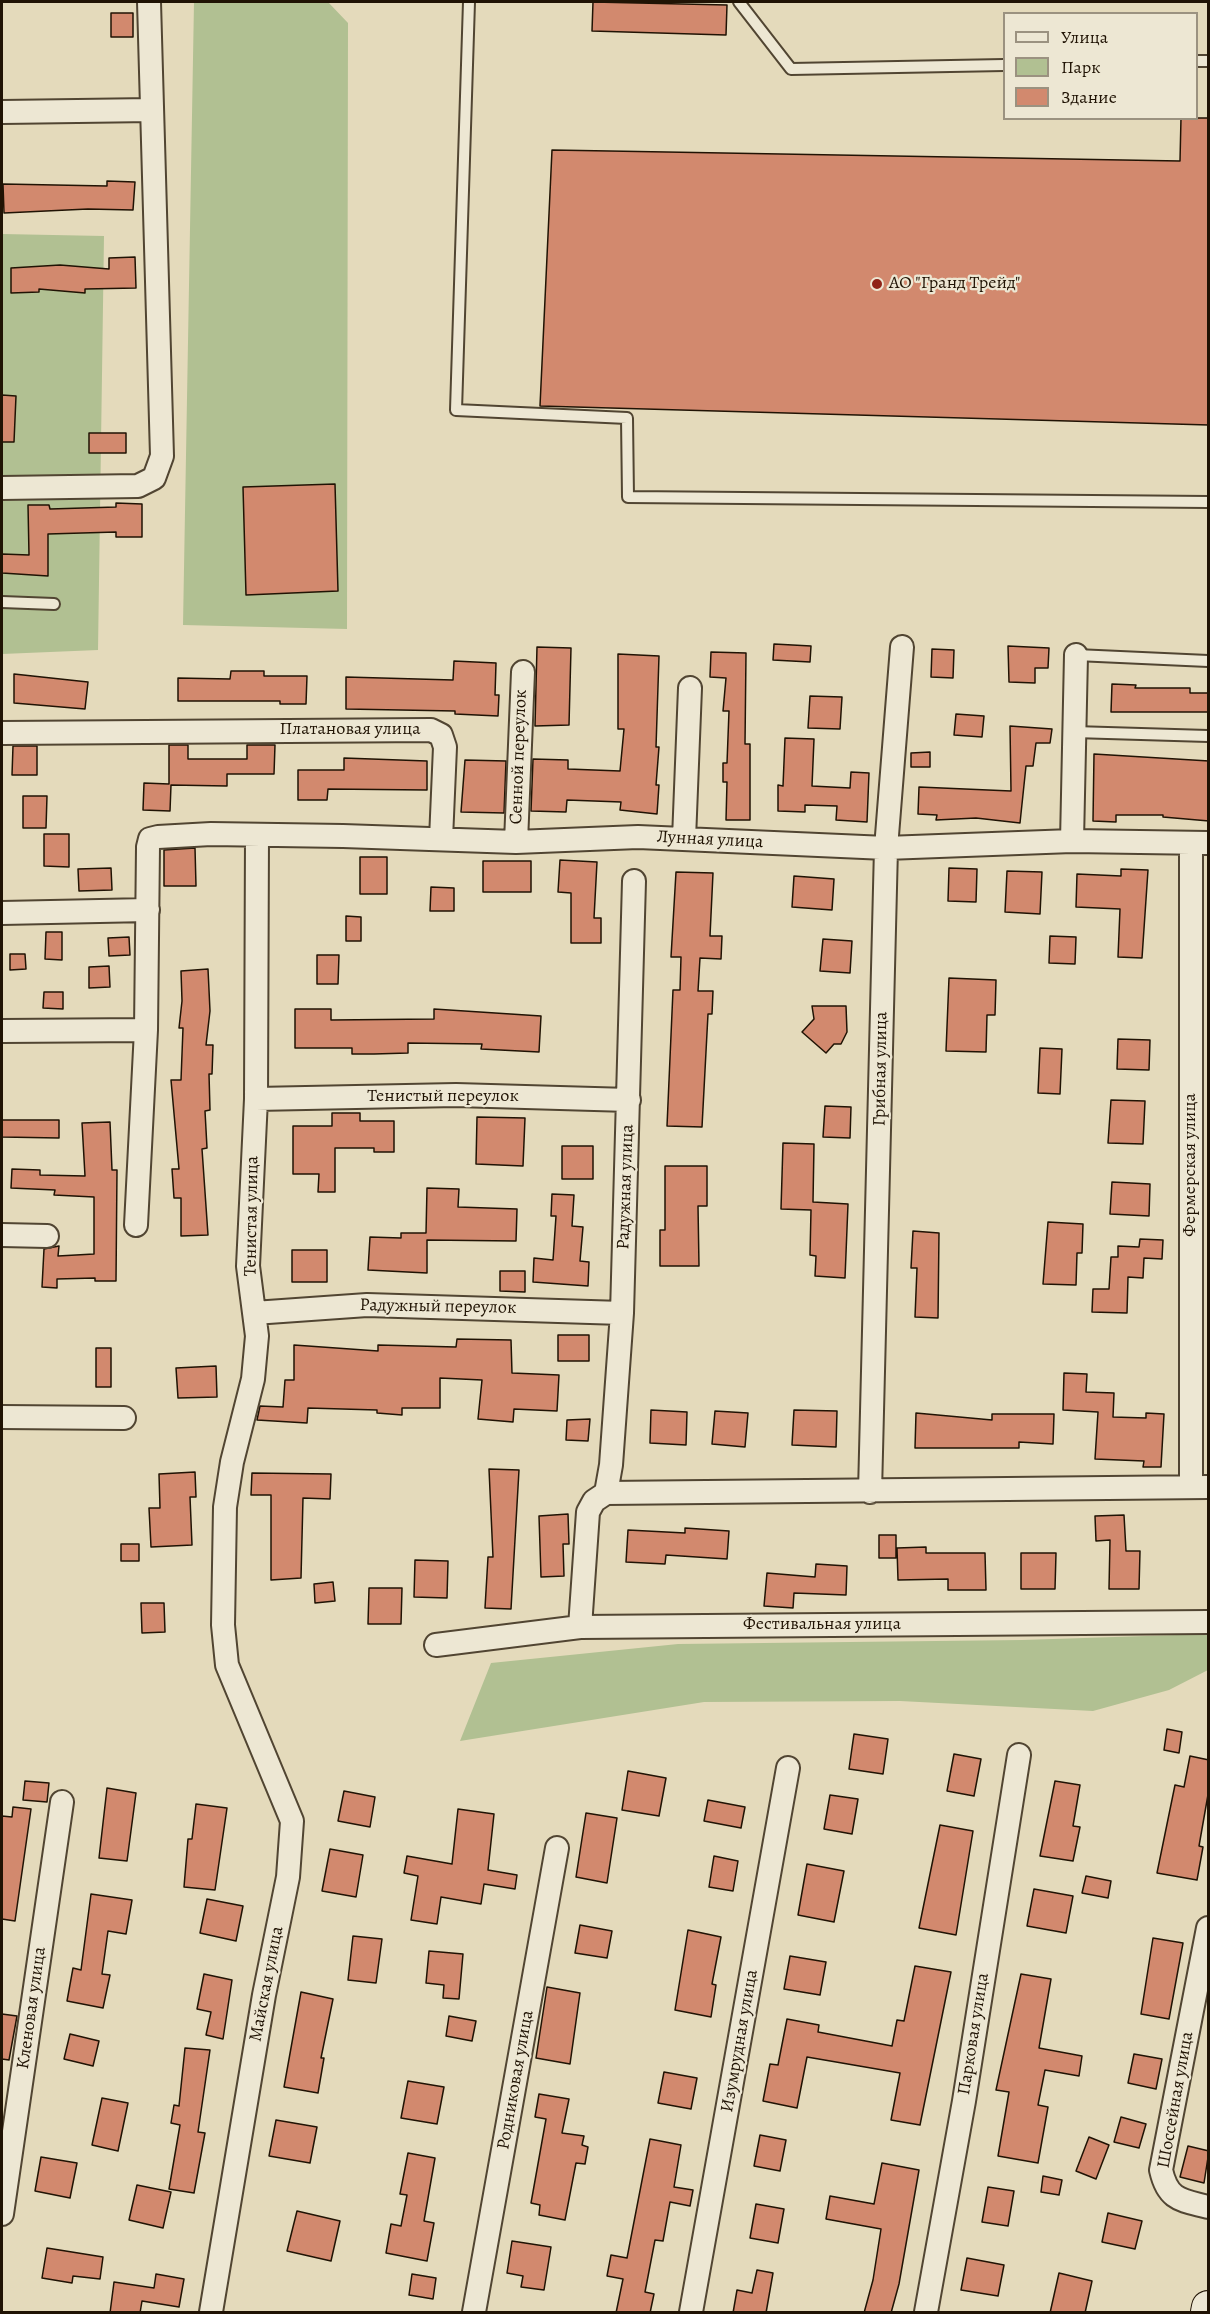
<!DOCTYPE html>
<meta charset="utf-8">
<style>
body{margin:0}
#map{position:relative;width:1210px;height:2314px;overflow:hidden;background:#e4dabb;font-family:Alegreya,serif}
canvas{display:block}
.frame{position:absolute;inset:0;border:3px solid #201304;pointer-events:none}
.legend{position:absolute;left:1003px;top:12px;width:195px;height:108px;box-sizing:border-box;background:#ede7d3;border:2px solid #9b9280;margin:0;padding:8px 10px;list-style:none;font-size:18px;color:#201304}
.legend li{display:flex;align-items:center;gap:12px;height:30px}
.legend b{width:30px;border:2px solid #9b9280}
</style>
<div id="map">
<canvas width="1210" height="2314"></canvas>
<div class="frame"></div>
<ul class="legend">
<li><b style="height:8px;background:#ede7d3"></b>Улица</li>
<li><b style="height:16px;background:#b1c092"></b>Парк</li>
<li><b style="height:16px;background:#d2896e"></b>Здание</li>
</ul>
</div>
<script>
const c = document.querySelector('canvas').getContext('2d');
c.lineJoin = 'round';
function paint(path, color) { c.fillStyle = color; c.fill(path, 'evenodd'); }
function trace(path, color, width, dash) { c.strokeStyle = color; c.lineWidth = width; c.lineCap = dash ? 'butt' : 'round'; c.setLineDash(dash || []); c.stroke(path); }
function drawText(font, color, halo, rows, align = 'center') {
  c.font = font + ' Alegreya,serif'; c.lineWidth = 4.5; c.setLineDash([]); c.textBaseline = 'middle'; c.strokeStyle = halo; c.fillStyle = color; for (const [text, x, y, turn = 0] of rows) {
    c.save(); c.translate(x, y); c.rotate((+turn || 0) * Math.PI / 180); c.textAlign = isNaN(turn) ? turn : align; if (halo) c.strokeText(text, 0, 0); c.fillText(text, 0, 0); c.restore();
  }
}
paint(new Path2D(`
 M194,2H328L348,23L347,629L183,625Z
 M2,234L104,236L98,650L2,654Z
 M1208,1634V1670L1169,1690L1093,1711L900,1701L704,1702L460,1741L491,1663L678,1644L1022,1640Z`), '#b1c092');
const building = new Path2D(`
 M593,2L727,5L726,35L592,31Z
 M111,13H133V37H111Z
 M1181,118H1209V425L540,406L552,150L1180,161Z
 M107,181L135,182L133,210L88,209L4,213L3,184L107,186Z
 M135,257L136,288L85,289V293L39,289V292L11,293V268L60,265L109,269V258Z
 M2,395L16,396L14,442H2Z
 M89,433H126V453H89Z
 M335,484L338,591L246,595L243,487Z
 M116,503L142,504V537H116V532L48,534V576L2,573V554L29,555L28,505H49L50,509L116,507Z
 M774,644L811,646L810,662L773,660Z
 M1008,646L1049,648L1048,668H1035V683L1009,682Z
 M537,647L571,648L569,725L535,726Z
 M932,649L954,650L953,678L931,677Z
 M711,652L746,653L745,744H750V820H726L727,782H723V763H727L729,711H723L726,678L710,677Z
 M618,654L659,656L656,747H659L656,785H659L657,814L620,810L621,802L567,800L566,812L531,811L533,759L568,760V769L620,771L624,729H618Z
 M454,661L496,663L495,695H499L498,716L455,714V711L346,709V677L453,680Z
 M231,671H264V676H307L306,704H280V701H178V678L230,679Z
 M14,674L88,682L85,709L14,703Z
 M1112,684L1136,685L1135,688H1190V693H1209V712H1111Z
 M810,696L842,697L840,729L808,728Z
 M956,714L984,716L982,737L954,735Z
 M1010,726L1052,729L1050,743H1036L1033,766H1026L1020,823L976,818L936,820L937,815L918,814L919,787L1011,791Z
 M785,738L814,739L812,786L850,788L851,772L869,773L867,822L836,820L837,806L805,805V812L778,811V785L783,786Z
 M169,745H188V759H247V745H275L274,774H227V786L171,785L170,811L143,810L144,783L169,784Z
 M13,746H37V775H12Z
 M930,752V767H911V753Z
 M1094,754L1209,761V821L1163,817V815H1116V822L1093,821Z
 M344,758L427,761V790L328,789L327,800H298V770H344Z
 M465,760L506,761L504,813L461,812Z
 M23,796H47L46,828H23Z
 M44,834H69V867L44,866Z
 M195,848L196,886H164V850Z
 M360,857H387V894H360Z
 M560,860L597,862L594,918H601V943H571V893L558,892Z
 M483,861H531V892H483Z
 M111,868L112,890L79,891L78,869Z
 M949,868L977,869L976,902L948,901Z
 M1121,869L1148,870L1142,958L1118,957L1120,909L1076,907L1077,874L1121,876Z
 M1007,871L1042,872L1040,914L1005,912Z
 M676,872L713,873L710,936H722L721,959L700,958L698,991H713L712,1014H708L702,1127L667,1126L673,990H680L681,957H671Z
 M794,876L834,879L832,910L792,907Z
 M431,887L454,888V911H430Z
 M346,916L361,917V941H346Z
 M46,932H62V960L45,959Z
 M1050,936L1076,937L1075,964L1049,963Z
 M129,937L130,955L109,956L108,938Z
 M823,939L852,941L850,973L820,971Z
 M10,954H25L26,969L10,970Z
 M317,955H339L338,984H317Z
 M109,966L110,987L89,988V967Z
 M208,969L210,1011L206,1045H213L212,1074H209L210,1110L205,1111L207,1148L202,1149L208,1235L181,1236V1198H174L172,1169H179L171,1080H181L183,1028H179L182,1001L181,971Z
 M949,978L996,980L995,1015H987L986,1052L946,1051Z
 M44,992H63V1009L43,1008Z
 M812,1006H846L847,1032L841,1044H834L826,1053L802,1032L814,1019Z
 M295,1009H331V1020L434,1019V1009L541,1016L539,1052L481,1049L482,1044L408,1043V1053L374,1054H352V1048H295Z
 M1118,1039L1150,1040L1149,1070L1117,1069Z
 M1040,1048L1062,1049L1060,1094L1038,1093Z
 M1111,1100L1145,1101L1143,1144L1108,1143Z
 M825,1106L851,1107L850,1138L823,1137Z
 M332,1113H360V1121H394V1152H374V1148H335V1192H318L319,1174H293V1126H332Z
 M477,1117L525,1118L523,1166L476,1164Z
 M2,1120H59V1138L2,1137Z
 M110,1122L112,1170H117L116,1281H95V1278L57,1279V1288L42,1287L44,1249L59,1246L58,1256L94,1254V1197L54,1195L55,1190L11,1188L12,1169L40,1170V1175L85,1176L82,1123Z
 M783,1143L814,1144L813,1202L848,1204L845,1278L815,1276L816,1256L810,1255L811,1210L781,1209Z
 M562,1146H593V1179H562Z
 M665,1166H707V1206H698L699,1266H660V1230H665Z
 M1112,1182L1150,1184L1149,1216L1110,1214Z
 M427,1188L459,1189L458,1207L517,1209L516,1241L427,1240V1273L368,1270L370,1237L401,1238V1233H426Z
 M552,1194L574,1195L572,1226L583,1227L580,1261L589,1262L588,1286L533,1282L534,1258L553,1260L556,1216H551Z
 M1048,1222L1083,1224L1082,1253H1077L1076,1285L1043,1284Z
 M913,1231L939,1233L938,1318L915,1317L917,1268H911Z
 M1140,1239L1163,1240L1162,1259L1144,1258L1143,1278L1128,1277L1127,1313L1092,1312L1093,1289H1109L1111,1257H1118V1246L1139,1247Z
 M292,1250H327V1282H292Z
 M500,1271H525V1292L500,1291Z
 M558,1335H589V1361H558Z
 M457,1339L511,1340L512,1373L559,1375L557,1411L514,1409L513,1422L478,1419L482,1380L440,1378V1408H402V1415L377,1413V1410L308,1408L307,1423L257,1420L260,1406L283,1407L285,1380H294V1345L378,1351V1345L456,1347Z
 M96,1348H111V1387H96Z
 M216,1366L217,1397L178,1398L176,1368Z
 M1064,1373L1087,1374L1086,1392L1114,1393L1113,1417L1146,1418V1413L1164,1414L1161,1467H1143L1144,1461L1095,1459L1098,1412L1063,1410Z
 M651,1410L687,1412L686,1445L650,1443Z
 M794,1410L837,1411L836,1447L792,1445Z
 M715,1411L748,1413L745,1447L712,1444Z
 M916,1413L992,1420V1414H1054L1053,1444L1019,1442V1448H915Z
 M590,1419L588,1441L566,1440L567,1420Z
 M489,1469L519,1470L511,1609L485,1608L488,1557H493Z
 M195,1472L196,1497H190L192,1545L151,1547L149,1508H160L159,1474Z
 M252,1473L331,1474L330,1499L303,1498L301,1578L271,1580V1495H251Z
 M568,1514L569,1544H563L564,1576L541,1577L539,1516Z
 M1124,1515L1126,1551H1140L1139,1589H1109L1110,1540L1096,1541L1095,1516Z
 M685,1528L729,1531L727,1559L666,1555L665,1564L626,1562L628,1530L685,1533Z
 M879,1535H896V1558H879Z
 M121,1544H139V1561H121Z
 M926,1547V1553H985L986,1590H948V1579L898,1580L897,1548Z
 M1021,1553H1056L1055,1589H1021Z
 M415,1560L448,1561L447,1598L414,1597Z
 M816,1564L847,1566L846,1595L794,1593L793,1608L764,1606L767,1573L815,1577Z
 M333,1582L335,1601L315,1603L314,1584Z
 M369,1588H402L401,1624H368Z
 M141,1603H164L165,1632L142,1633Z
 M1167,1729L1182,1732L1179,1753L1164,1750Z
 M854,1734L888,1739L883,1774L849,1769Z
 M954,1754L981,1759L974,1796L947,1791Z
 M1190,1756L1209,1760V1789L1199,1846L1203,1847L1197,1880L1157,1873L1175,1785L1184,1787Z
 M628,1771L666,1778L659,1816L622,1810Z
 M25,1781L49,1783L47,1802L23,1800Z
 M1055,1781L1080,1785L1073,1826L1080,1827L1073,1861L1040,1856Z
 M107,1788L136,1793L127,1861L99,1858Z
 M344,1791L375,1797L370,1827L338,1821Z
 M830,1795L858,1799L852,1834L824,1829Z
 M708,1800L745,1807L741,1828L704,1821Z
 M196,1804L227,1808L215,1890L184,1887L188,1839H192Z
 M13,1807L31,1809L15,1921L2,1919V1816L12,1817Z
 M458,1809L494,1814L488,1870L517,1875L515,1889L484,1884L481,1904L441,1897L437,1924L411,1920L418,1876L404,1873L407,1856L452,1864Z
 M586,1813L617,1818L607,1883L576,1877Z
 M940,1825L973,1831L956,1935L919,1928Z
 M330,1849L363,1855L356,1897L322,1891Z
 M714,1856L738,1861L733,1891L709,1887Z
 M807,1864L844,1871L834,1922L798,1915Z
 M1086,1876L1111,1881L1108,1898L1082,1893Z
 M1034,1889L1073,1896L1066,1933L1027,1926Z
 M91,1894L132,1900L126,1934L108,1931L102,1974L110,1975L103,2008L67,2001L73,1968L81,1970Z
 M207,1899L243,1906L236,1941L200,1933Z
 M580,1925L612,1931L607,1958L575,1953Z
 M688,1930L721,1937L712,1984L716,1985L711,2017L675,2010Z
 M353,1936L382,1939L376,1983L348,1980Z
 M1153,1938L1183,1943L1169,2019L1141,2014Z
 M429,1951L463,1954L459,1999L443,1998L444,1985L426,1983Z
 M790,1956L826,1962L820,1995L784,1989Z
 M915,1966L951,1972L920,2125L891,2120L900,2073L807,2057L797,2108L763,2101L770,2064L778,2065L787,2019L819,2025L818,2032L892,2046L897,2020L904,2021Z
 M204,1974L232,1980L223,2039L206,2035L211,2012L197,2009Z
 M1021,1974L1051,1979L1039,2048L1082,2056L1079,2076L1045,2070L1038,2105L1048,2107L1038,2163L998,2156L1009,2092L996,2090Z
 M547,1987L580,1993L570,2064L536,2058Z
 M301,1992L333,1999L321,2058H324L318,2093L284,2087Z
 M2,2014L17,2016L9,2060L2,2059Z
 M449,2016L476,2021L472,2041L446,2036Z
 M70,2034L99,2041L93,2066L64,2059Z
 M185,2048L210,2050L198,2132L205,2133L194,2193L169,2189L180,2125L171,2123L174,2105L179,2106Z
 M1134,2054L1162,2059L1156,2089L1128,2083Z
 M664,2072L697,2078L691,2109L658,2103Z
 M408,2081L444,2087L437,2124L401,2118Z
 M539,2094L569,2099L562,2133L584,2136L582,2145L588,2147L585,2164L576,2163L565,2220L539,2215L540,2205L531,2203L546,2119L535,2117Z
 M102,2098L128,2103L118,2151L92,2145Z
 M1121,2117L1146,2124L1139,2148L1114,2142Z
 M276,2120L317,2127L310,2163L269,2156Z
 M760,2135L786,2140L780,2171L754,2166Z
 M1089,2137L1109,2145L1096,2179L1076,2171Z
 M650,2139L681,2145L674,2187L693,2190L690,2206L670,2202L663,2241L655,2240L645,2292L654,2294L650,2313H616L623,2279L607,2276L611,2255L627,2258Z
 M1188,2146L1209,2151L1204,2183L1180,2177Z
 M408,2153L435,2158L424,2221L434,2223L427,2261L386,2253L391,2224L401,2226L407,2195L400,2194Z
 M41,2157L77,2163L70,2198L35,2191Z
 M882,2163L919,2170L899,2284L891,2313H864L873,2280L881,2229L826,2219L830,2196L874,2204Z
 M1043,2176L1062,2180L1059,2195L1041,2192Z
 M137,2185L171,2192L163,2228L129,2220Z
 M988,2187L1014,2191L1008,2226L982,2222Z
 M756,2204L784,2209L778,2243L750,2238Z
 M297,2211L340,2221L331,2261L287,2251Z
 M1108,2213L1142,2221L1135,2249L1102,2242Z
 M512,2241L551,2247L544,2290L521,2287L523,2276L507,2273Z
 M47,2248L103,2257L100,2279L73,2276L72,2283L42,2278Z
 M967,2258L1004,2265L998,2296L961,2290Z
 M757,2270L773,2273L766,2313H733L737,2290L752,2293Z
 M1059,2273L1092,2281L1085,2313H1050Z
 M156,2274L184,2279L179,2307L142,2301L140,2313H110L114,2282L154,2288Z
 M412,2274L436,2278L433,2299L409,2295Z`);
paint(building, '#d2896e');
trace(building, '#201304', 1.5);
const lane = new Path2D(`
 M469,2L456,410L627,418L628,497L1208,502
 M739,2L791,69L1004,65
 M1196,61H1208
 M2,602L54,604
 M1076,655L1208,661
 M1074,732L1208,736`);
const street = new Path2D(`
 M2,112L152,110
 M2,488L138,486L154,478L162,456L149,2
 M2,733L431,730L441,735L445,747L441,839
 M684,839L690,688
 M1072,841L1076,655
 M516,842L523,672
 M1191,843V1487
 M2,913L148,910
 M2,1031L146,1030
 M256,1099L456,1095L629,1100
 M136,1225L146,1030L148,847L150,839L158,837L211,834L343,836L516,842L638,837L886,848L1072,841L1208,843
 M2,1235L47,1236
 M254,1313L367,1305L622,1313
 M2,1417L124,1418
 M870,1492L886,848L902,647
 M606,1493L611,1465L622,1313L634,881
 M606,1493L1208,1487
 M580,1627L588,1512L594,1501L606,1493
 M436,1645L580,1627L1208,1622
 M1208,1928L1161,2170C1168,2201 1182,2200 1208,2207
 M2,2214L62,1802
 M211,2312L264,1995L288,1877L292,1821L227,1665L223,1625L225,1507L232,1462L253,1379L257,1336L248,1266L256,1099L257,835
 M474,2312L557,1848
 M691,2312L788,1768
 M926,2312L964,2101L1019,1755`);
const secondary = new Path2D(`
 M1207,2312L1208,2307`);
trace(lane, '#514532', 14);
trace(street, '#514532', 26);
trace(secondary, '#201304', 34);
trace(lane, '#ede7d3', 10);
trace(street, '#ede7d3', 22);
trace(secondary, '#ede7d3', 32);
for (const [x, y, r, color] of [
 [877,284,6,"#8f2418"]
]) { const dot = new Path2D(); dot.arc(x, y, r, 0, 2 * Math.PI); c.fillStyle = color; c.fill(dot); trace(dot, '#ede7d3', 2); }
drawText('18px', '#201304', '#ede7d3', [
 ["АО \"Гранд Трейд\"",889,284]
], 'left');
drawText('18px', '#201304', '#ede7d3', [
 ["Платановая улица",350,730],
 ["Сенной переулок",519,757,-88],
 ["Лунная улица",710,840,3],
 ["Грибная улица",881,1069,-89],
 ["Тенистый переулок",443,1097],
 ["Фермерская улица",1191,1165,-90],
 ["Радужная улица",626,1187,-88],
 ["Тенистая улица",252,1216,-89],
 ["Радужный переулок",438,1307,1],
 ["Фестивальная улица",822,1625],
 ["Майская улица",267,1984,-79],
 ["Кленовая улица",32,2008,-82],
 ["Парковая улица",974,2034,-81],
 ["Изумрудная улица",740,2041,-80],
 ["Родниковая улица",516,2080,-80],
 ["Шоссейная улица",1176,2100,-80]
]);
</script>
